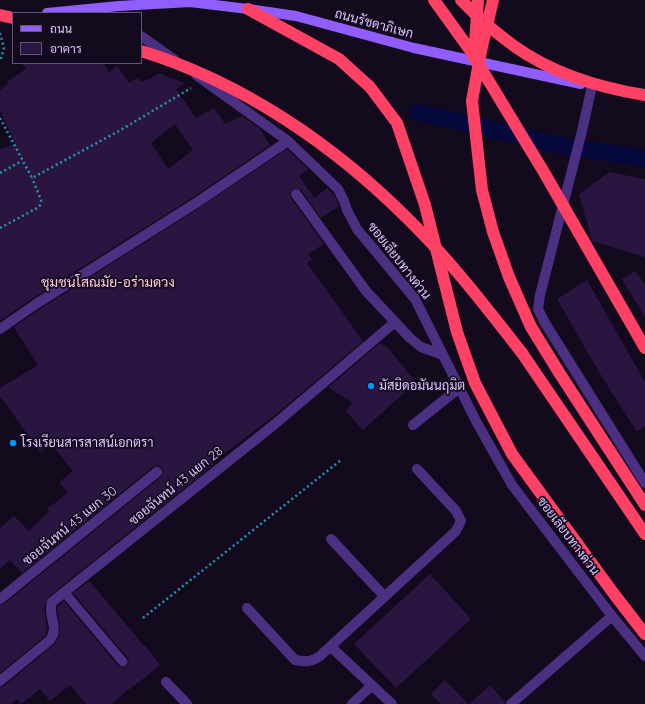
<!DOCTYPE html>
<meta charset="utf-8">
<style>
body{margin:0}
#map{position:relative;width:645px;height:704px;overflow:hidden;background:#130a1e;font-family:Quicksand,Sarabun,sans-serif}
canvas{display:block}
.legend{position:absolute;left:12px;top:12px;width:130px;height:52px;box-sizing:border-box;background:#130a1e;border:1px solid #645578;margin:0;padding:5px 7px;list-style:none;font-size:12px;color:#ddc6ff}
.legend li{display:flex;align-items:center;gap:8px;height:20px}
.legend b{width:20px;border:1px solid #645578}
</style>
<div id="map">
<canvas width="645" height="704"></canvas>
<ul class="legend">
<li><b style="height:5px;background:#915dff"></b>ถนน</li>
<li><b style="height:11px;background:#2a1440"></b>อาคาร</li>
</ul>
</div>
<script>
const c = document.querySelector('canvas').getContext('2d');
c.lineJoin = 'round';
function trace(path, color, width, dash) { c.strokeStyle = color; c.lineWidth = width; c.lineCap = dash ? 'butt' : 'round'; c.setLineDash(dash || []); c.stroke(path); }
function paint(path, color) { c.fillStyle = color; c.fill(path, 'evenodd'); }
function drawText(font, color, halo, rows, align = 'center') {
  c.font = font + ' Quicksand,Sarabun,sans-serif'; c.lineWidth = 3.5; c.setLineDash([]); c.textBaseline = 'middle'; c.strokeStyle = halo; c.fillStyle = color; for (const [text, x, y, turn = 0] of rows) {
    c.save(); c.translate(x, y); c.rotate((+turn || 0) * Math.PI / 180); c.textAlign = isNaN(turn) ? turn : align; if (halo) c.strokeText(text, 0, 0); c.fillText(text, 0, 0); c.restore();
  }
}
trace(new Path2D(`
 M417,112L567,147L645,158`), '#04083c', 17);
paint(new Path2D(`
 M22,63H103L109,73L117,65L129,83L138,77L141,82L151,78L160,73L168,77L185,83L176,89L196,118L214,108L225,124L242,116L260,129L270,145L192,198L33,298L0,321V149L15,144L0,110V90L8,84L7,82L26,69ZM175,124L193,150L168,169L151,143H153L152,142Z
 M287,149L308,169L299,176L314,198L327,188L334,195L338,203L339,206L321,218L301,190L295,188L290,192L291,198L324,244L308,254L312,259L307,263L363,341L278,413L213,462V465L48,597L44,607L47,630L45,636L0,673V605L4,604L161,477L163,471L160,466L153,467L22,573L10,560L0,569V528L14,516L29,531L49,511L47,509L68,493L59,482L73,471L51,444L40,452L0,396V388L38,365L14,327L40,309L199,208Z
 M609,172L645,179V257L592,241L579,194Z
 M635,271L645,284V317L622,279Z
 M587,280L645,382V426L637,432L599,372L557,299Z
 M380,343L387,347L416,382L363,430L346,411L352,402L333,391L329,387Z
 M430,574L471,619L396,688L354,644Z
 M89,581L131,630L144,646L145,645L160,665L147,676L124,693L112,704H86L70,685L50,701L40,689L21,704L17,699L11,704H0V687L4,686L56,643L60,630L57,608L58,606L64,601L118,666L124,668L127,666L129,661L128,658L73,593Z
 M445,680L468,704H441L431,694Z
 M490,685L505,702V704H469Z`), '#2a1440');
trace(new Path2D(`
 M0,33L4,48L0,62
 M0,118L32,178L119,131L191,88
 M0,173L22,161
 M0,228L39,207L41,203V200L32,178
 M143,618L341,460`), '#2295b7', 2.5, [2, 3]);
trace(new Path2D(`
 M65,593L123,662`), '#4b3081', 9);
trace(new Path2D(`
 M141,36L175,60
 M196,75L288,141L338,189L344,201L347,210L357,229L415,299L476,421L512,485L612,616L645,656
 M592,86L582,131L540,295L538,309L545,323L645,483
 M296,194L366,291L410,338L421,347L443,355
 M0,329L36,304L196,203L288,141
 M413,425L459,388
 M331,539L384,596
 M0,599L157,472
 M247,608L295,660C306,662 311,662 320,656L456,531L461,521L456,511L417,469
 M331,647L392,704
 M0,681L50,640C60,626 47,617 52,602L275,424L395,322
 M166,682L187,704
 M352,704L372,685
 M511,704L612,616`), '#4b3081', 10);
trace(new Path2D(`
 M47,13L119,6L190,2L248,9L296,16L414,48L581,84`), '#915dff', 10);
trace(new Path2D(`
 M248,9L339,59L370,87L397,123L425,205L457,332L475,383L512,454L614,594L645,634
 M0,15L13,18
 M472,101L482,190L493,232L509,277L531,327L560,374L645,505
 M522,353L645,534`), '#ff4165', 12);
trace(new Path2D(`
 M434,0L470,50L545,174L645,348
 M461,0C477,17 495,32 514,46C552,73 600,88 645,95
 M141,51C242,82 334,145 408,219C450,260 486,307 522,353
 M474,58L478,0
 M472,101L481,51L493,0`), '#ff4165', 12);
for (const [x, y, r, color] of [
 [371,386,4,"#0093f1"],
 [13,443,4,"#0093f1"]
]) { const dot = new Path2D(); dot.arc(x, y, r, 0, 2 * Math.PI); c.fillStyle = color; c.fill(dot); trace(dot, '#130a1e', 1.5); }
drawText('13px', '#ddc6ff', '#130a1e', [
 ["ถนนรัชดาภิเษก",374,24,15],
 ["ซอยเลียบทางด่วน",399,261,52],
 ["ซอยจันทน์ 43 แยก 28",176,486,-39],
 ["ซอยจันทน์ 43 แยก 30",70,526,-39],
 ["ซอยเลียบทางด่วน",568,536,53]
]);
drawText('13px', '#ddc6ff', '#130a1e', [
 ["มัสยิดอมันนฤมิต",379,386],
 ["โรงเรียนสารสาสน์เอกตรา",21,443]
], 'left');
drawText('14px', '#ffc8db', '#130a1e', [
 ["ชุมชนโสณมัย-อร่ามดวง",108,283]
]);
</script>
